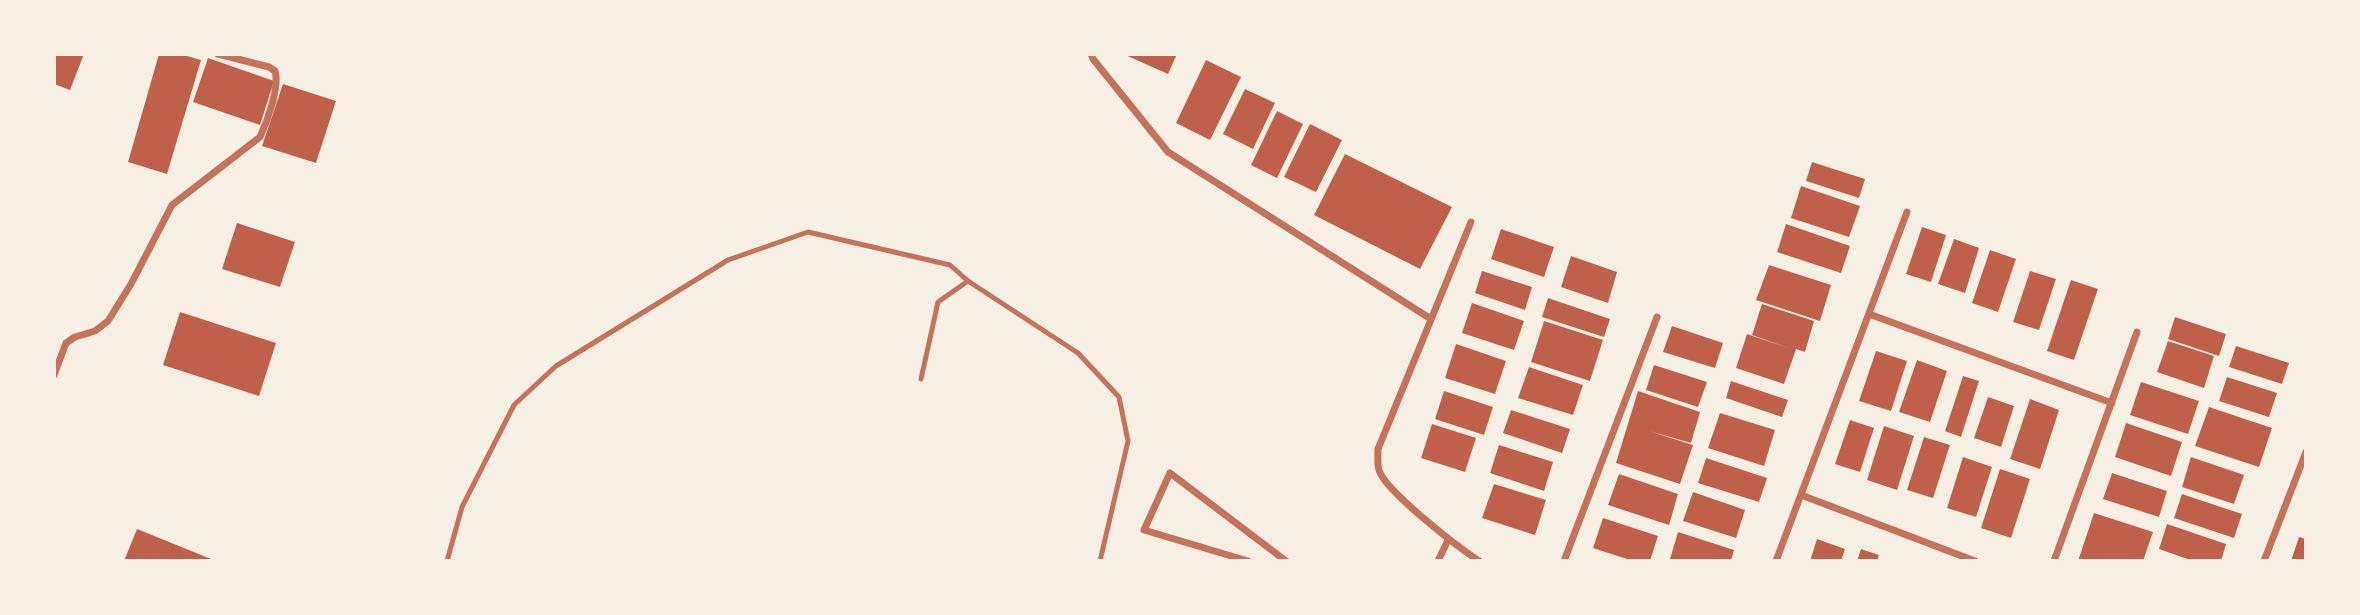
<!DOCTYPE html>
<style>
body{margin:0}
#map{position:relative;width:2360px;height:615px;overflow:hidden;background:#f6efe4;font-family:"Nunito Sans",sans-serif}
canvas{display:block}
.frame{position:absolute;inset:0;border:56px solid #f6efe4;pointer-events:none}
</style>
<div id="map">
<canvas width="2360" height="615"></canvas>
<div class="frame"></div>
</div>
<script>
const c = document.querySelector('canvas').getContext('2d');
c.lineJoin = 'round';
function paint(path, color) { c.fillStyle = color; c.fill(path, 'evenodd'); }
function trace(path, color, width, dash) { c.strokeStyle = color; c.lineWidth = width; c.lineCap = dash ? 'butt' : 'round'; c.setLineDash(dash || []); c.stroke(path); }
paint(new Path2D(`
 M54,54H84L70,90L54,84Z
 M159,54H180L201,60L167,174L128,162Z
 M1123,54H1177L1168,74Z
 M208,58L274,81L260,125L193,102Z
 M1206,60L1241,77L1210,140L1176,123Z
 M283,84L336,101L316,163L262,146Z
 M1245,89L1275,103L1253,149L1223,134Z
 M1277,111L1303,124L1277,178L1251,165Z
 M1310,124L1342,140L1316,192L1284,177Z
 M1345,154L1452,207L1420,269L1314,215Z
 M1812,162L1865,179L1859,198L1806,181Z
 M1801,186L1860,206L1849,237L1791,218Z
 M237,223L295,242L280,287L222,269Z
 M1786,224L1850,246L1841,273L1777,252Z
 M1922,227L1946,235L1931,282L1906,274Z
 M1501,229L1554,247L1544,277L1491,259Z
 M1954,239L1979,248L1965,293L1938,284Z
 M1990,250L2016,259L1998,312L1972,303Z
 M1571,256L1617,272L1608,303L1561,287Z
 M1769,265L1831,285L1820,321L1756,300Z
 M1482,271L1532,287L1525,310L1475,293Z
 M2030,271L2056,279L2039,330L2013,322Z
 M2071,280L2098,289L2074,360L2047,351Z
 M1548,298L1610,319L1604,337L1542,317Z
 M1472,303L1524,321L1514,350L1462,333Z
 M1762,304L1814,321L1805,352L1796,349L1784,384L1736,368L1747,334L1791,349L1752,335Z
 M180,312L276,343L259,396L163,365Z
 M2175,317L2226,334L2219,356L2168,339Z
 M1544,321L1603,340L1590,381L1531,362Z
 M1672,326L1723,343L1715,368L1663,352Z
 M2168,341L2214,356L2204,388L2157,372Z
 M1456,344L1506,361L1495,394L1445,378Z
 M2236,346L2289,363L2282,384L2229,367Z
 M1876,351L1907,361L1891,411L1859,401Z
 M1917,360L1947,371L1930,422L1899,412Z
 M1654,365L1707,382L1698,407L1646,390Z
 M1529,367L1583,385L1573,415L1518,398Z
 M1963,376L1979,381L1961,437L1945,431Z
 M2227,377L2277,393L2269,417L2219,401Z
 M1731,381L1788,400L1782,417L1726,398Z
 M2141,382L2199,401L2188,434L2130,415Z
 M1444,391L1493,407L1484,435L1435,419Z
 M1638,391L1700,412L1691,443L1649,431L1693,445L1680,484L1616,463Z
 M1988,397L2014,406L2001,447L1974,438Z
 M2030,399L2059,410L2040,469L2010,459Z
 M2209,407L2272,428L2259,467L2195,446Z
 M1511,410L1570,429L1562,453L1503,433Z
 M1720,413L1775,430L1764,466L1708,448Z
 M1850,420L1874,428L1860,472L1835,464Z
 M2126,423L2182,442L2171,476L2115,457Z
 M1432,424L1476,438L1465,472L1421,458Z
 M1884,426L1914,436L1897,490L1867,480Z
 M1924,437L1950,445L1933,498L1907,490Z
 M1499,445L1553,462L1544,491L1490,473Z
 M1963,457L1992,467L1976,517L1947,508Z
 M2191,457L2244,475L2234,504L2182,487Z
 M1706,458L1767,478L1759,502L1698,483Z
 M2000,469L2030,479L2011,538L1981,528Z
 M2112,473L2167,491L2159,517L2103,499Z
 M1619,474L1678,494L1669,525L1608,505Z
 M1494,484L1546,500L1535,535L1482,518Z
 M1693,492L1745,510L1736,538L1683,521Z
 M2182,494L2242,514L2234,538L2174,518Z
 M2094,513L2153,532L2143,561H2078Z
 M1603,518L1658,536L1650,561H1633L1593,548Z
 M2167,524L2226,544L2221,561H2193L2159,549Z
 M137,529L216,561H124Z
 M1678,532L1734,550L1731,561L1670,559Z
 M2299,537L2306,539V561H2291Z
 M1817,539L1845,549L1841,561H1810Z
 M1861,549L1879,555L1877,561H1857Z`), '#bf614a');
trace(new Path2D(`
 M921,379L938,302L968,281L1078,353L1119,397L1128,441L1100,561
 M447,561L462,507L514,405L556,366L728,260L808,232L950,265L968,281`), '#c5725c', 5);
trace(new Path2D(`
 M1091,54L1093,59L1168,152L1431,319
 M1471,222L1378,449C1378,455 1377,464 1379,470C1385,491 1458,547 1479,561
 M1869,314L2112,403
 M54,375L66,343L75,337L95,331L108,321L131,284L172,205L260,137C267,122 280,87 275,71L269,67L218,54
 M1801,495L1975,561
 M1248,561L1144,530L1170,473L1286,561
 M1438,561L1448,540
 M1564,561L1657,317
 M1776,561L1907,212
 M2054,561L2137,332
 M2264,561L2306,452`), '#c5725c', 7);
</script>
